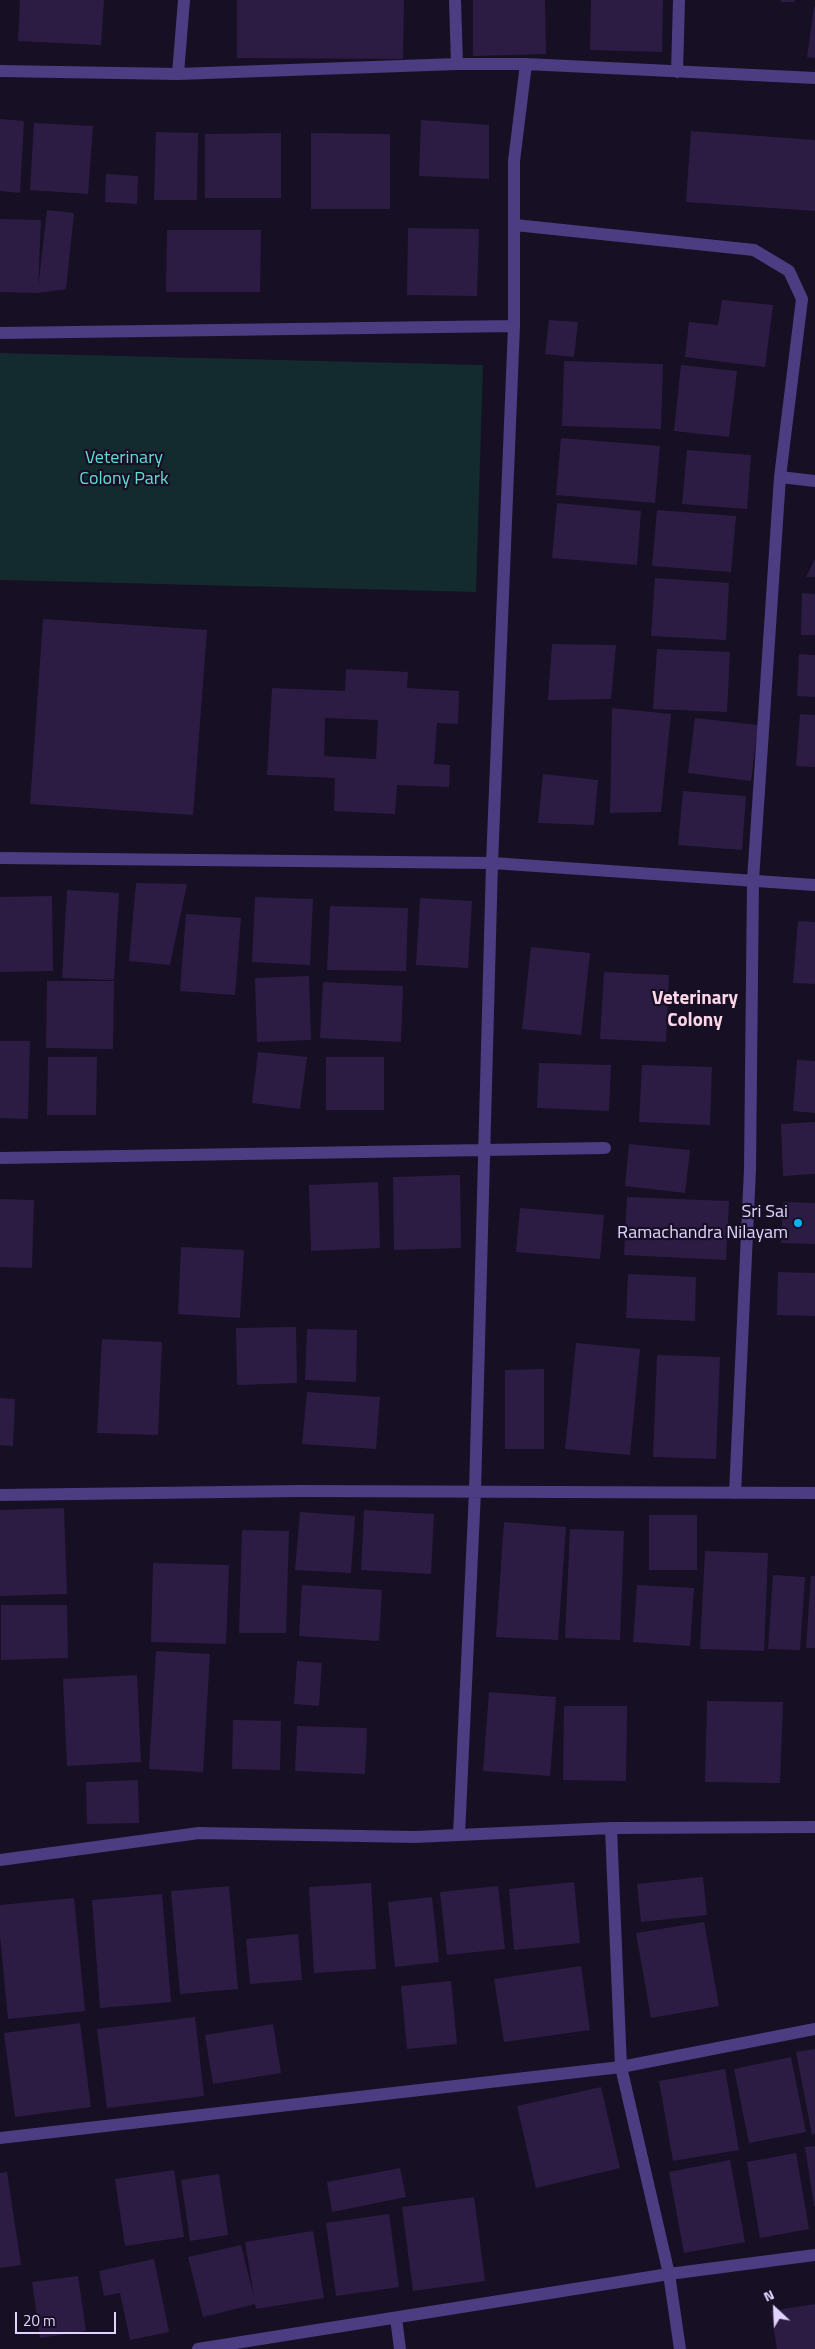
<!DOCTYPE html>
<style>
body{margin:0}
#map{position:relative;width:815px;height:2349px;overflow:hidden;background:#170f24;font-family:"Titillium Web",sans-serif}
canvas{display:block}
.north{position:absolute;left:750px;top:2284px;width:50px;height:50px;-webkit-text-stroke:4px #170f24;paint-order:stroke;rotate:335deg;font-size:14px;font-weight:700;line-height:20px;text-align:center;color:#e0d4fe}
.north::after{content:'';display:block;margin:auto;width:18px;height:22px;background:#e0d4fe;clip-path:polygon(50% 0,100% 100%,50% 72%,0 100%)}
.scale{position:absolute;left:15px;top:2312px;width:101px;height:22px;box-sizing:border-box;border:2px solid #e0d4fe;border-top:0;padding-left:6px;font-size:15px;line-height:18px;white-space:nowrap;color:#e0d4fe;-webkit-text-stroke:4px #170f24;paint-order:stroke}
</style>
<div id="map">
<canvas width="815" height="2349"></canvas>
<div class="north">N</div>
<div class="scale">20 m</div>
</div>
<script>
const c = document.querySelector('canvas').getContext('2d');
c.lineJoin = 'round';
function paint(path, color) { c.fillStyle = color; c.fill(path, 'evenodd'); }
function trace(path, color, width, dash) { c.strokeStyle = color; c.lineWidth = width; c.lineCap = dash ? 'butt' : 'round'; c.setLineDash(dash || []); c.stroke(path); }
function drawText(font, color, halo, rows, align = 'center') {
  c.font = font + ' "Titillium Web",sans-serif'; c.lineWidth = 4.5; c.setLineDash([]); c.textBaseline = 'middle'; c.strokeStyle = halo; c.fillStyle = color; for (const [text, x, y, turn = 0] of rows) {
    c.save(); c.translate(x, y); c.rotate((+turn || 0) * Math.PI / 180); c.textAlign = isNaN(turn) ? turn : align; if (halo) c.strokeText(text, 0, 0); c.fillText(text, 0, 0); c.restore();
  }
}
paint(new Path2D(`
 M0,353L483,365L476,592L0,580Z`), '#132a2e');
paint(new Path2D(`
 M20,0H104L101,45L18,41Z
 M237,0H404L403,59L237,58Z
 M473,0H545L546,54L473,56Z
 M591,0H663L662,52L590,50Z
 M781,0H795L794,2H781Z
 M814,7H815V58L807,57Z
 M0,119L24,121L20,193L0,191Z
 M421,120L489,125V179L419,176Z
 M34,123L93,126L88,194L30,190Z
 M691,131L815,140V211L686,202Z
 M156,132L198,133L197,200H154Z
 M281,133V198H205V134Z
 M311,133L390,134V209H311Z
 M106,174L138,176L137,204L105,202Z
 M47,210L74,213L66,289L38,293L0,292V219L41,220L38,288Z
 M408,228L479,229L477,296L407,295Z
 M167,230H261L260,292H166Z
 M722,300L773,305L765,367L685,357L689,322L718,325Z
 M549,320L578,322L574,357L545,354Z
 M564,361L663,364L661,429L562,426Z
 M681,365L737,371L729,437L674,431Z
 M561,438L660,446L655,503L556,495Z
 M687,450L751,455L747,509L682,504Z
 M557,503L641,511L637,565L552,558Z
 M657,510L736,516L731,572L652,566Z
 M815,559V577H806Z
 M655,578L729,583L726,640L651,636Z
 M802,593L815,594V635H801Z
 M43,619L207,630L193,815L30,804Z
 M552,644L616,645L611,699L548,700Z
 M657,649L730,652L727,712L653,709Z
 M799,654L815,655V697L797,696Z
 M346,669L408,672L407,688L459,691L458,724L437,723L434,764L450,765L449,787L397,785L395,814L334,811L335,778L267,775L272,688L345,691ZM325,718L378,720L376,759L324,756Z
 M612,708L671,714L661,812L610,813Z
 M800,714L815,715V767L796,766Z
 M695,718L758,725L751,781L688,773Z
 M543,774L598,780L594,825L538,823Z
 M683,791L746,796L742,850L678,845Z
 M136,883L187,884L170,965L129,961Z
 M67,890L119,893L114,980L62,978Z
 M52,896L53,971L0,972V897Z
 M255,897L313,899L310,965L252,962Z
 M420,898L472,901L468,968L416,965Z
 M330,906L408,908L406,971L327,970Z
 M186,914L241,918L235,995L180,991Z
 M798,921L815,922V984L793,983Z
 M531,947L590,953L581,1035L522,1029Z
 M604,972L669,975L666,1042L600,1039Z
 M309,976L311,1040L257,1042L255,978Z
 M47,981H114L113,1049L46,1048Z
 M323,982L403,986L401,1042L320,1038Z
 M0,1041H30L28,1119L0,1118Z
 M258,1052L307,1057L300,1109L252,1103Z
 M48,1057H97L96,1115H47Z
 M326,1057H384V1110H326Z
 M797,1060L815,1061V1113L793,1111Z
 M539,1063L611,1065L609,1111L537,1108Z
 M642,1065L712,1067L710,1125L639,1122Z
 M815,1122V1174L783,1176L781,1124Z
 M629,1144L690,1150L685,1193L625,1186Z
 M460,1175L461,1248L394,1250L393,1177Z
 M378,1182L380,1248L311,1251L309,1185Z
 M627,1197L729,1201L726,1260L624,1255Z
 M0,1199L34,1200L32,1268L0,1267Z
 M783,1202L815,1203V1244L781,1243Z
 M520,1208L604,1215L600,1259L516,1252Z
 M181,1247L244,1250L240,1318L178,1314Z
 M778,1272L815,1273V1316L777,1315Z
 M628,1274L696,1277L695,1321L626,1318Z
 M296,1327L297,1383L237,1385L236,1328Z
 M307,1329L357,1330L356,1382L305,1380Z
 M102,1339L162,1342L158,1435L97,1433Z
 M576,1343L640,1349L630,1455L565,1449Z
 M657,1355L720,1357L716,1459L653,1457Z
 M544,1369V1449H505V1370Z
 M307,1392L380,1397L376,1449L302,1444Z
 M0,1398L15,1399L13,1446L0,1445Z
 M64,1508L67,1594L0,1596V1510Z
 M364,1510L434,1514L431,1574L361,1570Z
 M300,1512L355,1516L351,1573L295,1570Z
 M649,1515H697V1570H649Z
 M504,1522L566,1527L558,1640L496,1637Z
 M570,1529L624,1531L620,1640L565,1638Z
 M242,1530L289,1531L286,1633H239Z
 M705,1551L768,1553L764,1651L700,1649Z
 M153,1563L229,1565L226,1644L151,1642Z
 M773,1575L805,1577L800,1650L768,1649Z
 M811,1576H815V1648H806Z
 M302,1585L382,1590L379,1641L299,1636Z
 M637,1585L694,1588L690,1646L633,1642Z
 M1,1605H67L68,1658L1,1660Z
 M156,1651L210,1654L203,1772L149,1769Z
 M297,1661L322,1663L319,1706L294,1704Z
 M137,1675L141,1762L67,1766L63,1679Z
 M489,1692L556,1697L550,1776L483,1771Z
 M707,1701L783,1702L780,1783L705,1782Z
 M564,1706H627L626,1781L563,1780Z
 M233,1720L281,1721L280,1770L232,1769Z
 M297,1726L367,1728L365,1774L295,1771Z
 M138,1780L139,1823L87,1824L86,1782Z
 M703,1877L707,1915L641,1922L637,1884Z
 M574,1882L580,1943L514,1950L509,1889Z
 M371,1883L376,1969L314,1973L309,1887Z
 M229,1886L238,1989L180,1994L171,1891Z
 M498,1886L505,1949L447,1955L440,1892Z
 M162,1894L171,2002L100,2008L92,1900Z
 M432,1897L439,1962L395,1967L388,1902Z
 M74,1898L85,2011L8,2019L0,1936V1905Z
 M704,1922L719,2006L651,2018L636,1933Z
 M298,1934L302,1980L250,1984L246,1939Z
 M581,1966L590,2030L504,2042L494,1979Z
 M451,1981L457,2044L407,2049L401,1986Z
 M195,2017L204,2096L107,2108L97,2029Z
 M80,2023L91,2107L15,2117L4,2033Z
 M273,2024L281,2073L213,2084L205,2035Z
 M815,2049V2134L812,2135L796,2052Z
 M791,2057L806,2132L749,2143L734,2069Z
 M725,2069L739,2150L673,2161L659,2081Z
 M601,2087L620,2168L536,2188L517,2106Z
 M815,2146V2206H814L805,2147Z
 M796,2153L809,2229L760,2238L747,2162Z
 M730,2160L745,2242L684,2253L669,2172Z
 M400,2168L406,2197L332,2212L327,2182Z
 M174,2170L184,2237L125,2246L115,2179Z
 M7,2172L21,2265L0,2268V2173Z
 M219,2174L228,2235L190,2241L181,2180Z
 M474,2197L485,2281L413,2291L402,2207Z
 M389,2214L399,2287L336,2296L326,2223Z
 M313,2231L324,2298L256,2309L255,2304L203,2317L188,2257L241,2245L254,2297L245,2242Z
 M154,2259L169,2332L130,2340L120,2293L104,2296L99,2271Z
 M78,2276L86,2331L40,2338L32,2282Z
 M815,2304V2349H777L771,2311Z`), '#2c1c44');
trace(new Path2D(`
 M455,0L457,64
 M0,71L178,74L457,64H526L815,78
 M677,72L679,0
 M178,74L184,0
 M515,225L754,250L789,271L802,299L780,477L753,880L750,1169L735,1493
 M0,333L514,326
 M780,477L815,481
 M0,858L492,863L815,885
 M0,1158L605,1148
 M0,1495L300,1491L815,1493
 M611,1828L621,2067L669,2274L680,2349
 M459,1835L475,1491L492,863L514,326V161L526,64
 M0,1860L199,1833L415,1837L611,1828L815,1827
 M0,2138L621,2067L815,2029
 M396,2318L400,2349
 M198,2349L669,2274L815,2255`), '#4c3c81', 12);
for (const [x, y, r, color] of [
 [798,1223,5,"#08b1f5"]
]) { const dot = new Path2D(); dot.arc(x, y, r, 0, 2 * Math.PI); c.fillStyle = color; c.fill(dot); trace(dot, '#170f24', 2); }
drawText('18px', '#62dbd4', '#170f24', [
 ["Veterinary",124,459],
 ["Colony Park",124,480]
]);
drawText('18px', '#e0d4fe', '#170f24', [
 ["Sri Sai",788,1213],
 ["Ramachandra Nilayam",788,1234]
], 'right');
drawText('bold 19px', '#fed6e8', '#170f24', [
 ["Veterinary",695,999],
 ["Colony",695,1021]
]);
</script>
